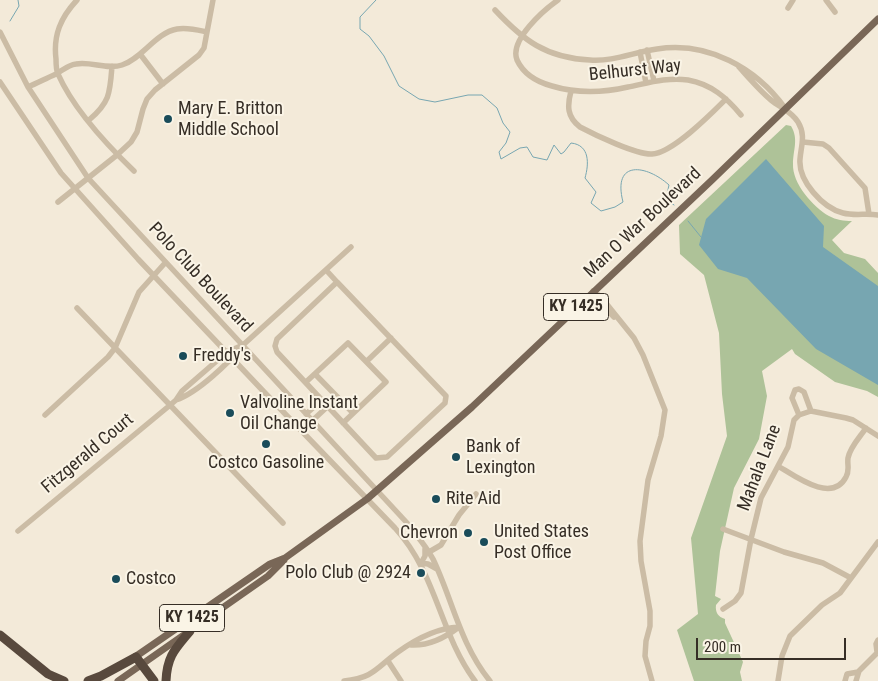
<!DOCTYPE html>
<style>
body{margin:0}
#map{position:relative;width:878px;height:681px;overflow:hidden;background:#f3ead9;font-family:"Roboto Condensed",sans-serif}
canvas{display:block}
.scale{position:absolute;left:696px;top:638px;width:150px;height:22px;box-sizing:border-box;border:2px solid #362e26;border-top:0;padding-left:6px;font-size:15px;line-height:18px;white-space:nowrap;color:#362e26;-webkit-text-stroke:4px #faf4e6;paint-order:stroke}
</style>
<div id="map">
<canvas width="878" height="681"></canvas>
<div class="scale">200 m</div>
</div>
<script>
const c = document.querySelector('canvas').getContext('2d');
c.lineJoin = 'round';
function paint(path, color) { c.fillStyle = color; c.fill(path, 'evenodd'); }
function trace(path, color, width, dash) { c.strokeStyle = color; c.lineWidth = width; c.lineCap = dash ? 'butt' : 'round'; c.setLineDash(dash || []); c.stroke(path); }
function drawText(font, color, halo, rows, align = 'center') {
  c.font = font + ' "Roboto Condensed",sans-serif'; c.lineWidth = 4; c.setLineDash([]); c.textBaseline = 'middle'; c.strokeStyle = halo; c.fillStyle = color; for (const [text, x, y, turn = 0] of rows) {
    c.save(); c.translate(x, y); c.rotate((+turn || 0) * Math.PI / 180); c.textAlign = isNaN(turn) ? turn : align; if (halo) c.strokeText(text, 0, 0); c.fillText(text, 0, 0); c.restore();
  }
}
paint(new Path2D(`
 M786,125L791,126C799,139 793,150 793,164C792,183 813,207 829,216C836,220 844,221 852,221L832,240L844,253L865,259L878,273V397L867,391L835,382L795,354L792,349L762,371L767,396L759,439L734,488L720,551L715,596L721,599L716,605C715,612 718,617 725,619V623L743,662L740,672L742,681H694L677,630L698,614L691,538L727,436L722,394L719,333L704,275L680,254L679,225Z`), '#aec298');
paint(new Path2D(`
 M766,159L824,226L823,247L878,286V385L816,349L747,278L718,269L699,245L706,219Z`), '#77a6b1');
trace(new Path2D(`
 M376,0L360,17V29L369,36L384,56L399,86L419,99L435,102L468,95H482L497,108L503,123L510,132L506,143L499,152L501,159L520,148L527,147L533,157L547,160L554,145L561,154L564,152L571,143C590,145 589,164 585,178L596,192L591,203L601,211L615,207L623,202C612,159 647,165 669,185C667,194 665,200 674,205
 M10,21L19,6L18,0
 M688,221L701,237`), '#77a6b1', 1);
trace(new Path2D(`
 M77,0C61,17 53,35 56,59C56,64 56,70 58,74C73,108 107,145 134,171
 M558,0C544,10 509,40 517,60C524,75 537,82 552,86C578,94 602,93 628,87C648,83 667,77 688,80C711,84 727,98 741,115
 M826,0L835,12
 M788,8L793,0
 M495,10C523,40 546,58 590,60C612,62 635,52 657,49C708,41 756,68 785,108
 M0,32L28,87L88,178L408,524C417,536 426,546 433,559C453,601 460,644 490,681
 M207,32L213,0
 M647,50L654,81
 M640,52L646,83
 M140,54L163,84
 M739,67C749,78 760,91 771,100C781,108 791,111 798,122C806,135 801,146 800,159C798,181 823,208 843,213C854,216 867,213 878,215
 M0,82L61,173L138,259L266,394L395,528C437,574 439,632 475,681
 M28,87C37,83 47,78 56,74C63,70 68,65 76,64C91,61 107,70 122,65C143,58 155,33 177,29C187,27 198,30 207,32L204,48L199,55L155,90L147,99L143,109L137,132L131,142L117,155L58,202
 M571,91C567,106 567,117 580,127C595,135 637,155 652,154C673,153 712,113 726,99
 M89,120C110,102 110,93 112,66
 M803,142L823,144L829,148L865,188L869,214
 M326,270L337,282
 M337,282L446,396L445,403L387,457L376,458L277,352L275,346L277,339Z
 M593,291L601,297L634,338L643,355L665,410L661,436L648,480L640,541L641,561L650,611V626L646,641L645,656L652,681
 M594,294L598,300L614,317
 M77,308L283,523
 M367,361L391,338
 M315,374L353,413
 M306,382L348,343L386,382L343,423
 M176,400C197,393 229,363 243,345L351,247
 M306,414L322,400
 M45,415L108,357L115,348L139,292L165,263
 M799,415L792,398L795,390L799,389L804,392L811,411
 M312,421L328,406
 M778,466C795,476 832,504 846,477C850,470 847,465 848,458C850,447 860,437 866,428
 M723,529L784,552L823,563L851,578
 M18,531L169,406L176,400L182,391L227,352L243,345
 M425,549V556L421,563L428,564L437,569
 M429,552L441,545L459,515L476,494
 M723,609L735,601L741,593L751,539L761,498L788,447L794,420L799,415L811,411L846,418L853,420L878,436
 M411,645C428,646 446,637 459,627
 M877,652L876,644L878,640
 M388,661L401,681
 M344,681C374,678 377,667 398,652C416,639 436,628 459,627
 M778,681L782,656L790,636L822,605L840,593L878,542
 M845,681L847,674L858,672
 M856,681L859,671L878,652`), '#cbbca5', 5.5);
trace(new Path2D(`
 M132,659L270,564L285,558L367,499L472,407L712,180L878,19
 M118,681L268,576L284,560`), '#796757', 7);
trace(new Path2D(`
 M0,635L48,674L64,681
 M88,681L101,676L136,657L154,681
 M166,681C167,656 175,649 190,631`), '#58493d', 9);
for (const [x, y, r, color] of [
 [168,119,5,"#1a4c5a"],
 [183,356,5,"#1a4c5a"],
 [230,413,5,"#1a4c5a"],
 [266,444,5,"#1a4c5a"],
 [456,457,5,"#1a4c5a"],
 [436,499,5,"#1a4c5a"],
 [468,533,5,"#1a4c5a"],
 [484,542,5,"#1a4c5a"],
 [421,573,5,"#1a4c5a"],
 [116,579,5,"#1a4c5a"]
]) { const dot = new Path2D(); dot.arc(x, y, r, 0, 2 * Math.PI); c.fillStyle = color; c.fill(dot); trace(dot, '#faf4e6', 2); }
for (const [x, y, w] of [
 [576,307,65],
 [192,618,65]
]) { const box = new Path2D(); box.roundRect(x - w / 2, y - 13.5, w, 27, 4); c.fillStyle = '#faf4e6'; c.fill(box); trace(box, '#362e26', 1); }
drawText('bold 16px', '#362e26', null, [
 ["KY 1425",576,307],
 ["KY 1425",192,618]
]);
drawText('18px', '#362e26', '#faf4e6', [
 ["Belhurst Way",635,71,-6],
 ["Man O War Boulevard",643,223,-43],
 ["Polo Club Boulevard",200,278,47],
 ["Fitzgerald Court",88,454,-40],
 ["Mahala Lane",760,468,-69]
]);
drawText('18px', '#362e26', '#faf4e6', [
 ["Mary E. Britton",178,109],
 ["Middle School",178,130],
 ["Freddy's",193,356],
 ["Valvoline Instant",240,403],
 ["Oil Change",240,424],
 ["Bank of",466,447],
 ["Lexington",466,468],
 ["Costco Gasoline",266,463,"center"],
 ["Rite Aid",446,499],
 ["United States",494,532],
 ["Post Office",494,553],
 ["Chevron",458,533,"right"],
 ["Polo Club @ 2924",411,573,"right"],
 ["Costco",126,579]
], 'left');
</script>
